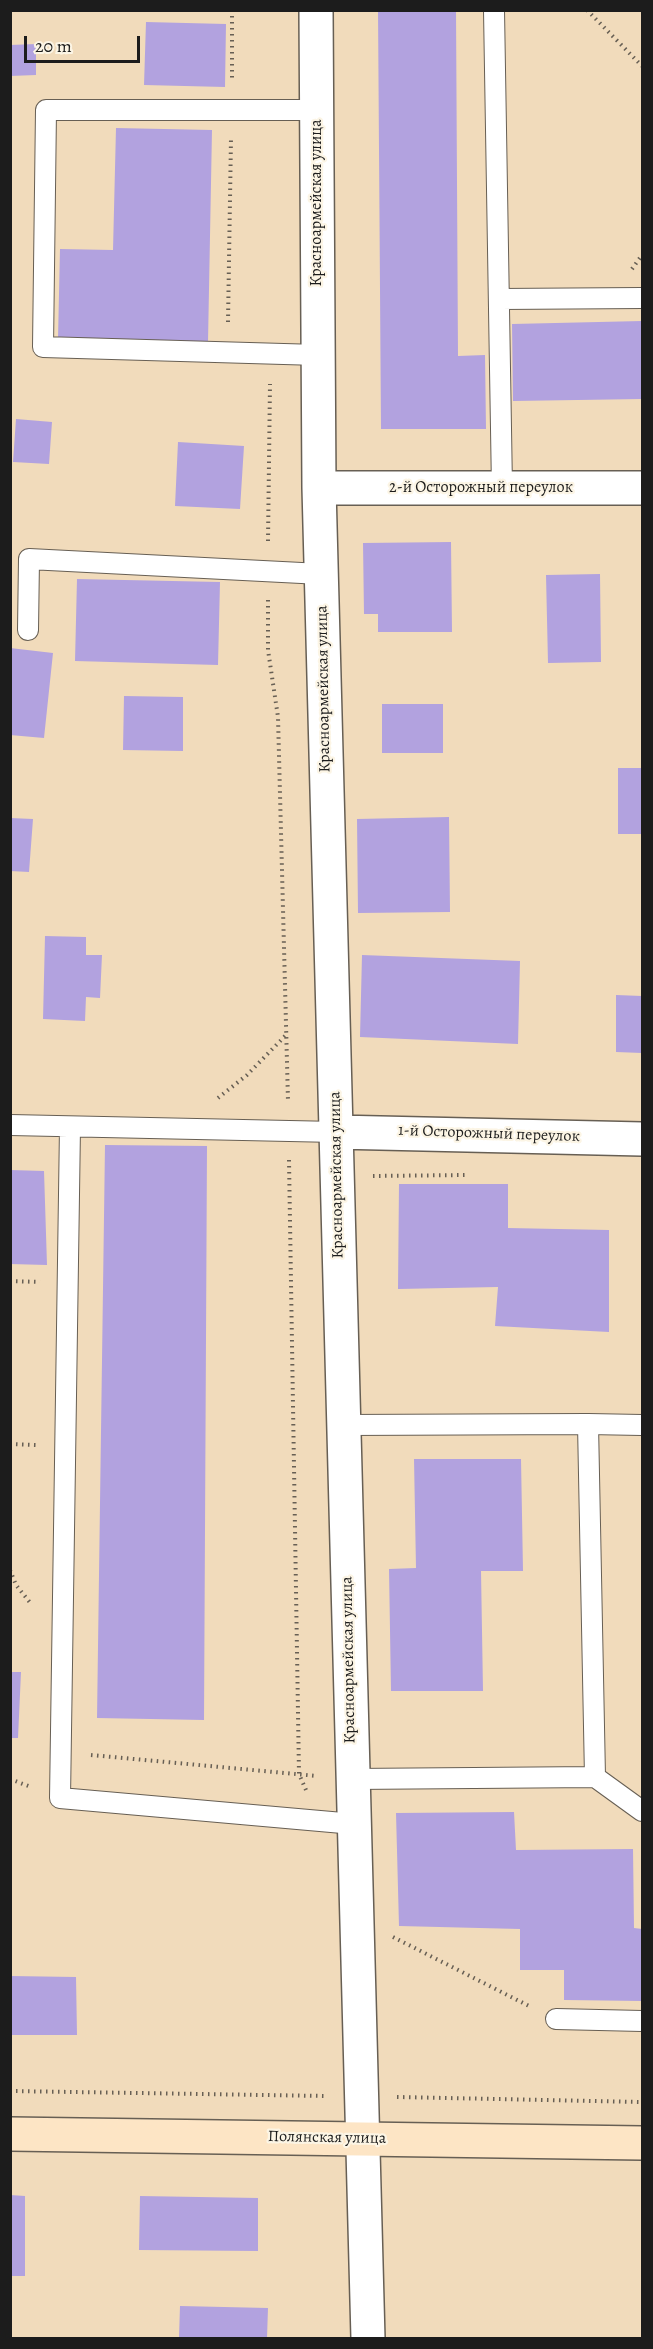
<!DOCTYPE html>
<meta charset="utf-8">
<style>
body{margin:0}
#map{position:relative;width:653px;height:2349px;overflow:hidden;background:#f1dbbb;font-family:Alegreya,serif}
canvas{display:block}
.frame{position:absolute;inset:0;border:12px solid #1c1c1c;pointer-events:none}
.scale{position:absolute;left:24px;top:36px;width:116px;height:27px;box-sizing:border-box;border:3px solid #1c1c1c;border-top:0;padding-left:8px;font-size:18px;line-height:21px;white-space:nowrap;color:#1c1c1c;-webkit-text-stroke:4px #fcf5e5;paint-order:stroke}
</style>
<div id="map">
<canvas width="653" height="2349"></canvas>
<div class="frame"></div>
<div class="scale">20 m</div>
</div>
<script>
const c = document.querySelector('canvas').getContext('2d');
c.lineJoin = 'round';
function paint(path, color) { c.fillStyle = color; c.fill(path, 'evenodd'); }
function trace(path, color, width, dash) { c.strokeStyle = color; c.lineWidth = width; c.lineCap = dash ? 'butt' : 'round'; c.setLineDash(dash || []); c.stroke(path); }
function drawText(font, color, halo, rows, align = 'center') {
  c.font = font + ' Alegreya,serif'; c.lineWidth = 4.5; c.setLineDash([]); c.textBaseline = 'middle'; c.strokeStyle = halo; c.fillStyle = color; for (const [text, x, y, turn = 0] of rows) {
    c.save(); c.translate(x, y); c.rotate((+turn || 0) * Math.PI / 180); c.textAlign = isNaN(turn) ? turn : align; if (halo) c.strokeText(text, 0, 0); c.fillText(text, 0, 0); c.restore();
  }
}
paint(new Path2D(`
 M378,10H456L458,356L485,355L486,429H381Z
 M146,22L226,24L225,87L144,85Z
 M36,44V75L10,76V45Z
 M116,128L212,130L208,342L58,339L60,249L113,250Z
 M642,321V399L513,401L512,324Z
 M16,419L52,422L49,464L13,462Z
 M178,442L244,446L240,509L175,506Z
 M451,542L452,632H378V614H364L363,543Z
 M600,574L601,662L548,663L546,575Z
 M77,579L220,582L218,665L75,661Z
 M10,648L53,653L44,738L10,735Z
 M124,696L183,697V751L123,750Z
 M382,704H443V753H382Z
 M618,768H642V834H618Z
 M449,817L450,912L358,913L357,819Z
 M10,818L33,819L29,872L10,871Z
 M45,936L86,937V955H102L100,998L86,997L85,1021L43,1019Z
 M362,955L520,961L518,1044L360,1037Z
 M616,995L642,996V1053L616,1052Z
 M105,1145L207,1146L204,1720L97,1718Z
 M10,1170L44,1171L47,1265L10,1264Z
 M399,1184H508V1228L609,1230V1332L495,1326L498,1287L398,1289Z
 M414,1459H521L523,1571H481L483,1691H391L389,1569L416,1568Z
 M10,1672H21L18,1738H10Z
 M514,1812L516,1850L633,1849L634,1928L642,1929V2001L564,2000V1970H520V1929L399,1926L396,1813Z
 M10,1976L76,1977L77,2035H10Z
 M10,2195L25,2196V2276H10Z
 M140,2196L258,2198V2251L139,2250Z
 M180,2306L268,2308L267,2338H179Z`), '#b2a2df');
const lane = new Path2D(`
 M494,10L502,488
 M316,110H46L43,347L318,355
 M500,299L642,298
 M28,630L29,559L321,574
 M10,1125L336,1132
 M70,1127L60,1798L354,1824
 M588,1424L642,1425
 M343,1425L588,1424L595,1777
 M352,1779L595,1777L642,1811
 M556,2019L642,2021`);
const street = new Path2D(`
 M316,10L319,488L368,2338
 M319,488H642
 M336,1132L642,1139`);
const secondary = new Path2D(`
 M10,2134L642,2143`);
trace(lane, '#675f54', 22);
trace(street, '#675f54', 36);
trace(secondary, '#675f54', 36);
trace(new Path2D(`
 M232,10V82
 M587,10L642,66
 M632,269L642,255
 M228,322L231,138
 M268,541L270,384
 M268,600V650L278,717L288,1101
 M218,1098L247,1075L287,1034
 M289,1160L299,1774L306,1790
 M373,1176L465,1175
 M10,1281L40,1282
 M10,1444L37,1445
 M10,1570L16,1585L32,1605
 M91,1755L317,1776
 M10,1779L31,1787
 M393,1937L531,2007
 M10,2091L327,2096
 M397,2097L642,2102`), '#675f54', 4, [1.5, 4.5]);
trace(lane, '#fff', 20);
trace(street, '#fff', 33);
trace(secondary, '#fde5c5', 33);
drawText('16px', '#1c1c1c', '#fcf5e5', [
 ["Красноармейская улица",317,203,-90],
 ["2-й Осторожный переулок",481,488],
 ["Красноармейская улица",324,689,-91],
 ["1-й Осторожный переулок",489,1134,2],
 ["Красноармейская улица",337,1175,-91],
 ["Красноармейская улица",349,1660,-91],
 ["Полянская улица",327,2138,1]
]);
</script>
